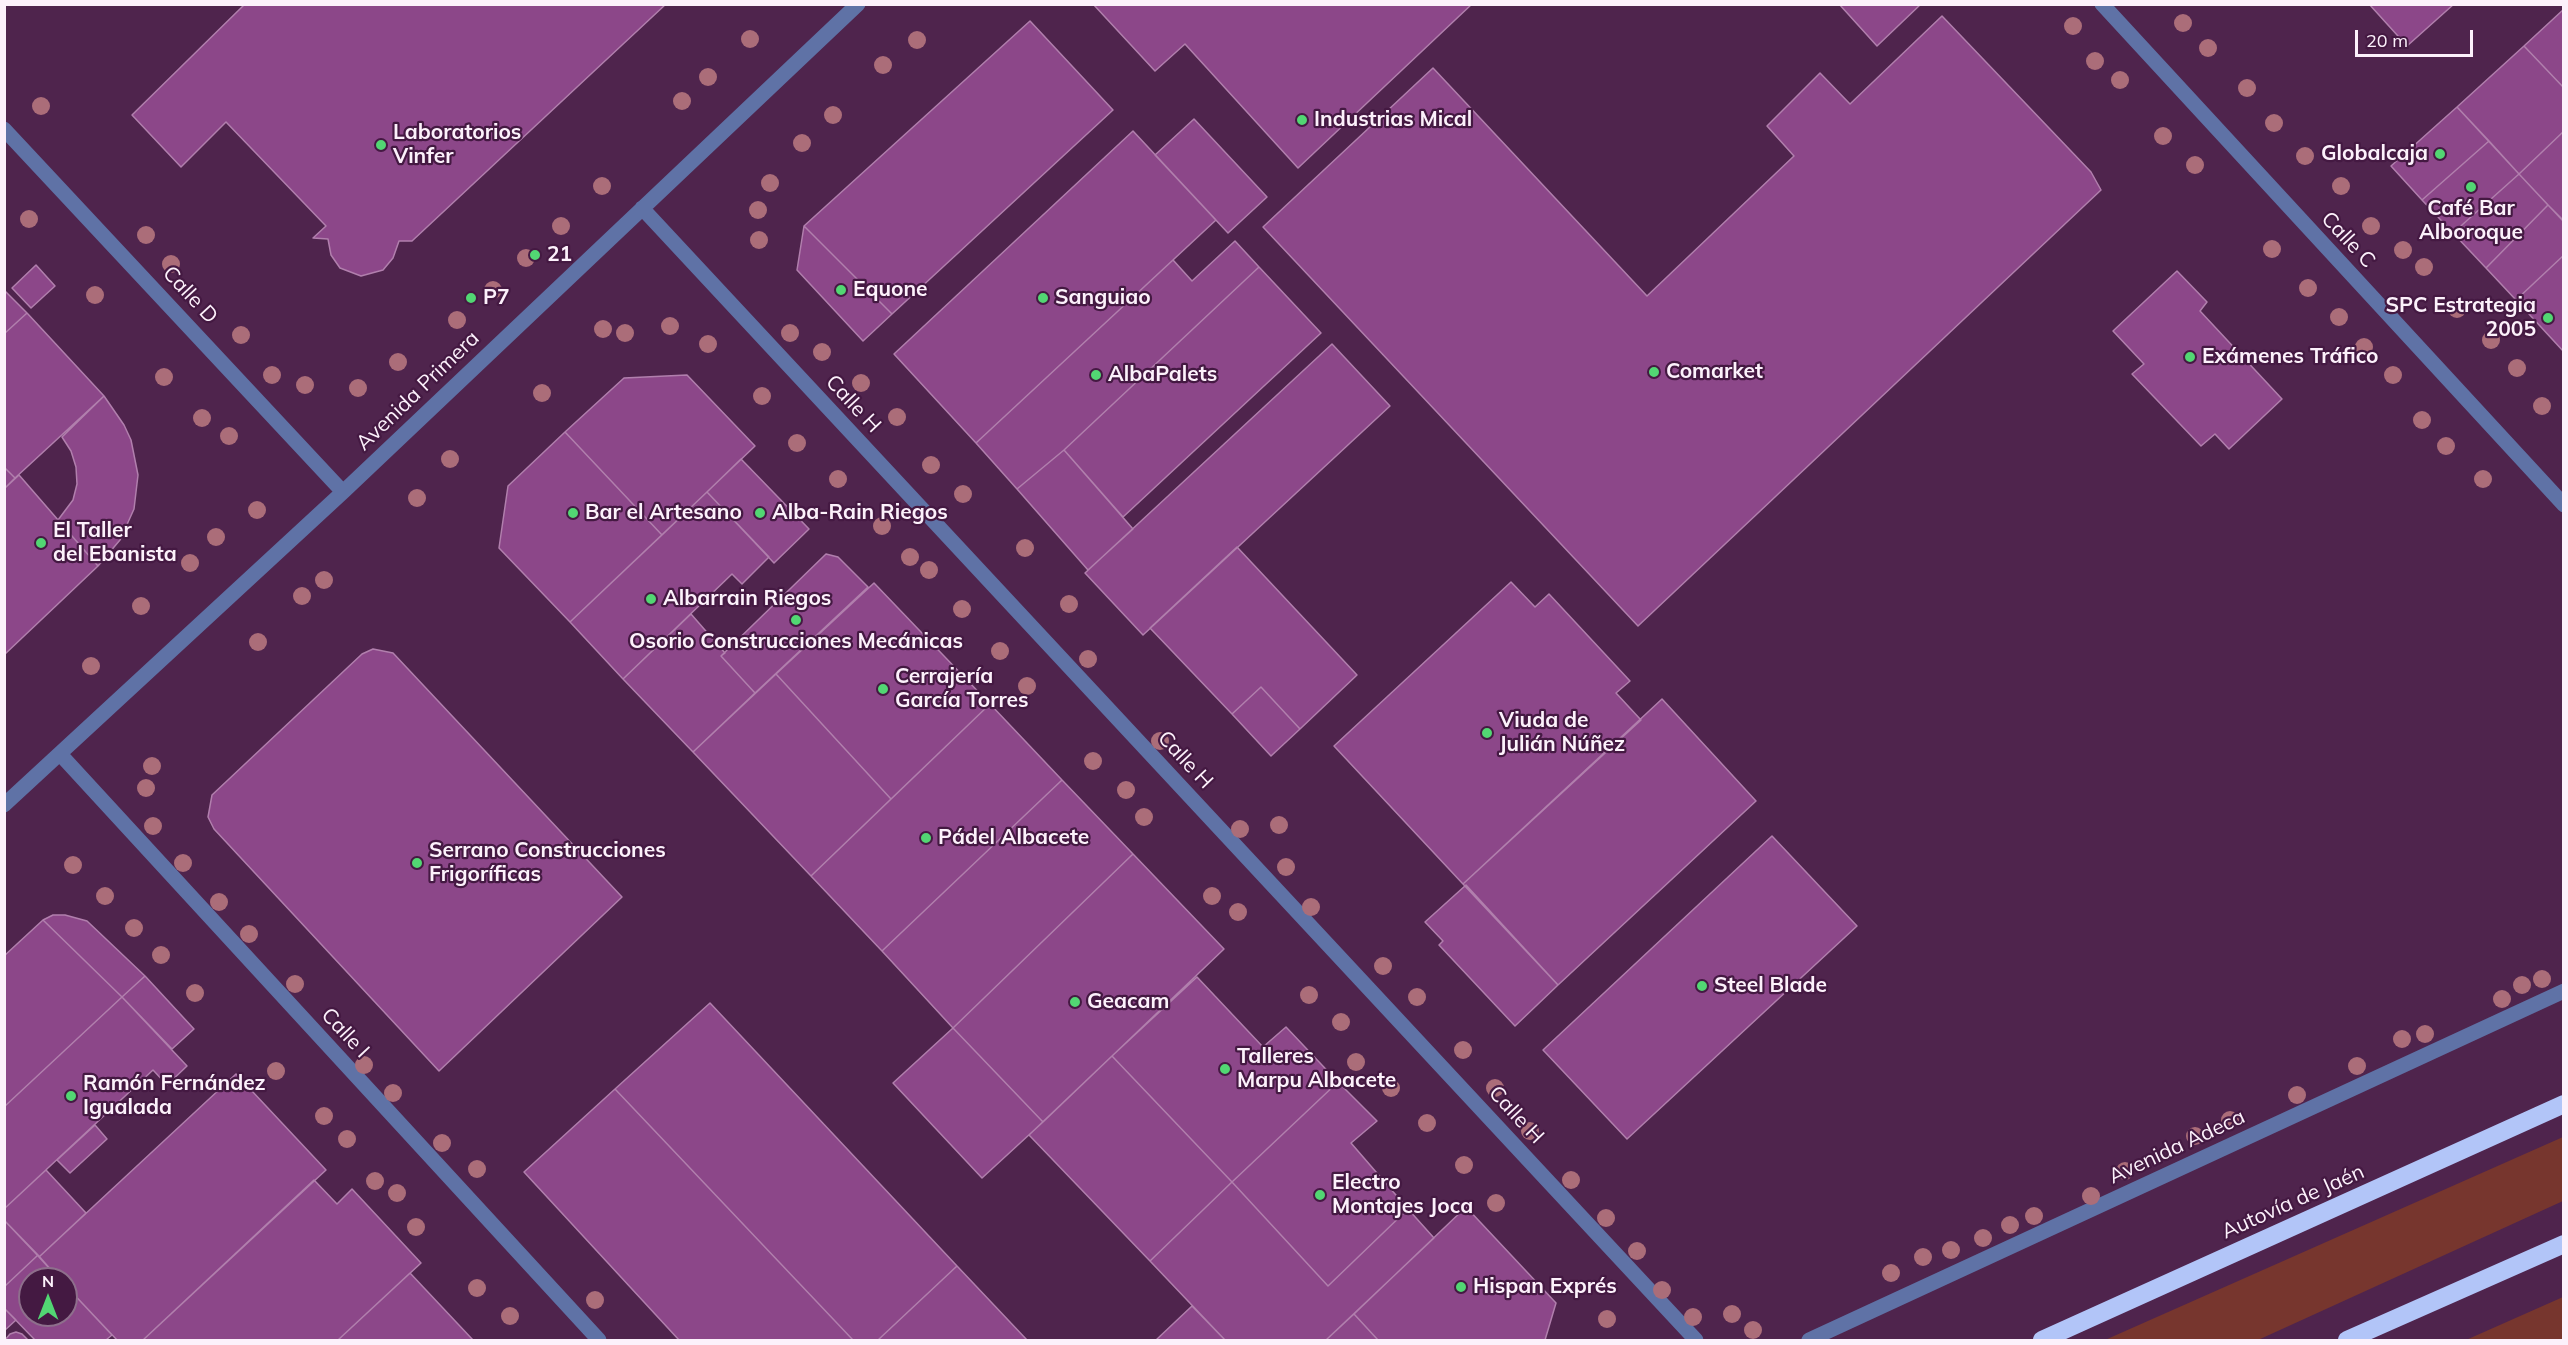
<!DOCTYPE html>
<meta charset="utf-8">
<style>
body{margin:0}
#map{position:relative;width:2568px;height:1345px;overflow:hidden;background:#4f244d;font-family:Mulish,sans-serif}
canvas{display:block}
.frame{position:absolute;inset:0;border:6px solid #fcf1fb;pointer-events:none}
.north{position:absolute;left:18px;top:1267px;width:60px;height:60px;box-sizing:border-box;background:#441942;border:2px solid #8e6f8c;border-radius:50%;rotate:0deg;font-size:16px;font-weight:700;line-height:24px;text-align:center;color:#fcf1fb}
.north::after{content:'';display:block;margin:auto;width:21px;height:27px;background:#52d673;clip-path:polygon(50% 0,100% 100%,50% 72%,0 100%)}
.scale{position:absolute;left:2355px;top:30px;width:118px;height:27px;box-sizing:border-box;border:3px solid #fcf1fb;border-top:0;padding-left:8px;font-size:18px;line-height:21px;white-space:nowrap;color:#fcf1fb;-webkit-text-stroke:4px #441942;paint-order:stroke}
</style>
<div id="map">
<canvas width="2568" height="1345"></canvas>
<div class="frame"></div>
<div class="north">N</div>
<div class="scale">20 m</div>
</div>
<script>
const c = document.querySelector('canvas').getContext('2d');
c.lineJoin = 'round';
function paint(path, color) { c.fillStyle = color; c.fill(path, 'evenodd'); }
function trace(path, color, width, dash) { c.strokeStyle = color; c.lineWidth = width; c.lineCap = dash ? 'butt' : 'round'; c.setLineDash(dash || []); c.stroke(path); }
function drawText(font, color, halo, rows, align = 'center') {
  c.font = font + ' Mulish,sans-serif'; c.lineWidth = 4.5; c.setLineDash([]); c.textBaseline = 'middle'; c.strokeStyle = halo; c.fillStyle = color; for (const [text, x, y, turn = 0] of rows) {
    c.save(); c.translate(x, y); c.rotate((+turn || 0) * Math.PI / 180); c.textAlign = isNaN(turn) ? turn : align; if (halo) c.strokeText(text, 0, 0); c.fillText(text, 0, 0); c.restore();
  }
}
paint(new Path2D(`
 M2563,1137V1201L2258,1340H2105Z
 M2563,1297V1340H2466Z`), '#77362e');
const building = new Path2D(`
 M245,4H666L412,241H399L393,258L383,270L361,276L340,268L331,255L328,239L313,238L326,226L226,122L181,167L132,115Z
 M1093,4H1472L1298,168L1185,44L1155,71Z
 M1839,4H1921L1877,46Z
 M2369,4H2454L2407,46Z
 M2564,9V88L2524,46Z
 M1942,16L2091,172L2101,190L1638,626L1263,227L1433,68L1647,296L1794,156L1767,126L1820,73L1850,104Z
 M1030,21L1113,110L892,314L804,226Z
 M2524,46L2564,88V131L2519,174L2457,107Z
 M2457,107L2489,141L2422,200L2391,166Z
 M1194,119L1267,197L1228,233L1155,155Z
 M1133,131L1216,220L976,443L894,354Z
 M2564,131V222L2519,174Z
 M2489,141L2519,174L2453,233L2422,200Z
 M2519,174L2548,205L2486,268L2453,233Z
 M2548,205L2564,221V255L2516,300L2486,268Z
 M804,226L892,314L863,341L797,270Z
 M1235,241L1259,267L1064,450L1017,489L976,443L1173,260L1192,281Z
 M2564,255V352L2516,300Z
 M36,265L55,286L31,308L12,288Z
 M1259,267L1321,333L1123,517L1064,450Z
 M2177,271L2207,302L2200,311L2282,399L2229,449L2215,434L2201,446L2132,374L2144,364L2113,331Z
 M4,290L27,313L4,334Z
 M27,313L104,396L15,478L4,467V334Z
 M1332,344L1390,406L1143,635L1085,573Z
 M687,375L755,446L662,535L565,432L624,378Z
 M104,396L124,425L131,440L138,475L134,509L120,540L98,566L58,520L73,500L77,484L76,467L71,451L62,437Z
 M565,432L662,535L570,622L499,548L508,486Z
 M1064,450L1133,529L1088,570L1017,489Z
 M741,459L809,529L774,563L707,492Z
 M4,467L15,478L4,489Z
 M19,475L98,566L4,655V489Z
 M707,492L769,557L742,584L732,574L623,679L570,622Z
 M1237,547L1357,675L1300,729L1261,687L1232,714L1150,628Z
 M826,554L838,557L868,587L755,693L721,656Z
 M1511,582L1535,607L1549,594L1630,681L1616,693L1641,720L1463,884L1334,746Z
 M874,583L990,704L891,799L776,674Z
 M691,614L725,653L721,656L755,693L693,752L623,679Z
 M373,649L393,653L622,897L439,1071L214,829L208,817L212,795L362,654Z
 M776,674L891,799L811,876L693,752Z
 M1261,687L1300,729L1271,756L1232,714Z
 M1662,699L1756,801L1558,985L1463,884Z
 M990,704L1062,780L882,951L811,876Z
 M1062,780L1133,854L953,1028L882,951Z
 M1772,836L1857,926L1627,1139L1543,1050Z
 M1133,854L1224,949L1043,1122L953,1028Z
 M1466,885L1558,985L1515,1026L1439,945L1443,941L1425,922Z
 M65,915L87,921L145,976L122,997L43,920L53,915Z
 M43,920L122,997L4,1107V956Z
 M145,976L194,1029L172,1049L122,997Z
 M1197,977L1263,1047L1286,1027L1338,1082L1232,1182L1112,1056Z
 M122,997L187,1066L167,1085L153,1070L4,1209V1107Z
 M710,1003L957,1266L878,1340H853L615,1089Z
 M953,1028L1043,1122L982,1178L893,1083Z
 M1112,1056L1232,1182L1150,1261L1029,1135Z
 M236,1074L326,1170L143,1340H117L66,1286V1279H59L39,1257Z
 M1338,1082L1377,1121L1351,1143L1408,1209L1328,1286L1232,1182Z
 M615,1089L853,1340H679L524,1172Z
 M95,1125L107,1139L70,1173L57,1160Z
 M46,1170L86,1213L39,1257L4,1220V1209Z
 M314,1180L337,1204L352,1189L421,1263L338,1340H143Z
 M1232,1182L1328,1286L1408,1209L1434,1238L1326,1340H1225L1150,1261Z
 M1466,1207L1556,1303L1545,1340H1378L1354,1314Z
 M4,1220L38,1255L4,1287Z
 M38,1255L59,1279H30V1315H66V1286L112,1335L106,1340H35L4,1308V1287Z
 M957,1266L1027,1340H878Z
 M410,1273L473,1340H338Z
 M1192,1306L1225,1340H1156Z
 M4,1308L16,1320L4,1331Z
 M1354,1314L1378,1340H1326Z
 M16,1332L22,1334L28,1340H5L10,1334Z`);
paint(building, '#8c4789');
trace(building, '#b17fad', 1.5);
trace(new Path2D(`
 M2102,4L2564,505
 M4,129L343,492
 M642,208L1696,1340
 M60,754L599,1340
 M4,805L343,492L858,4
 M1809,1340L2564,991`), '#5f72a6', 15);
trace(new Path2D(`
 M2042,1340L2564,1104
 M2347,1340L2564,1244`), '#b2c5f8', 18);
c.fillStyle = '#ab6d79';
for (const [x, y] of [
 [2183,23],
 [2073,26],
 [750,39],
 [917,40],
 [2208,48],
 [2095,61],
 [883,65],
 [708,77],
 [2120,80],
 [2247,88],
 [682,101],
 [41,106],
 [833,115],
 [2274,123],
 [2163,136],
 [802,143],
 [2305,156],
 [2195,165],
 [770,183],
 [602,186],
 [2341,186],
 [758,210],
 [29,219],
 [561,226],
 [2371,226],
 [146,235],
 [759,240],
 [2272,249],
 [2403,250],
 [526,258],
 [171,264],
 [2424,267],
 [2308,288],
 [493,290],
 [95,295],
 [2457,309],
 [2339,317],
 [457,320],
 [670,326],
 [603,329],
 [625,333],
 [790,333],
 [241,335],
 [2491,340],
 [708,344],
 [2364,347],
 [822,352],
 [398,362],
 [2517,368],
 [272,375],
 [2393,375],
 [164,377],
 [861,383],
 [305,385],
 [358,388],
 [542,393],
 [762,396],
 [2542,406],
 [897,417],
 [202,418],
 [2422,420],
 [229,436],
 [797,443],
 [2446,446],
 [450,459],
 [931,465],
 [838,479],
 [2483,479],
 [963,494],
 [417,498],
 [257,510],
 [882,526],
 [216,537],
 [1025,548],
 [910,557],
 [190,563],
 [929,570],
 [324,580],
 [302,596],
 [1069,604],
 [141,606],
 [962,609],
 [258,642],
 [1000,651],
 [1088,659],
 [91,666],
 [1027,686],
 [1160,741],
 [1093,761],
 [152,766],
 [146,788],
 [1126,790],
 [1144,817],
 [1279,825],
 [153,826],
 [1240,829],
 [183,863],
 [73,865],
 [1286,867],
 [105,896],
 [1212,896],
 [219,902],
 [1311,907],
 [1238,912],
 [134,928],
 [249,934],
 [161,955],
 [1383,966],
 [2542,979],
 [295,984],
 [2522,985],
 [195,993],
 [1309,995],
 [1417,997],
 [2502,999],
 [1341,1022],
 [2425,1034],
 [2402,1039],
 [1463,1050],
 [1356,1062],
 [364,1065],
 [2357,1066],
 [276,1071],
 [1391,1088],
 [1495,1088],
 [393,1093],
 [2297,1095],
 [324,1116],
 [2230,1120],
 [1427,1123],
 [1530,1131],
 [2195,1136],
 [347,1139],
 [442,1143],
 [1464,1165],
 [477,1169],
 [2125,1171],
 [1571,1180],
 [375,1181],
 [397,1193],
 [2091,1196],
 [1496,1203],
 [2034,1216],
 [1606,1218],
 [2010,1225],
 [416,1227],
 [1983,1238],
 [1951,1250],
 [1637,1251],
 [1923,1257],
 [1891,1273],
 [477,1288],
 [1662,1290],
 [595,1300],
 [1732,1314],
 [510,1316],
 [1693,1317],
 [1607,1319],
 [1753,1330]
]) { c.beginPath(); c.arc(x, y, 9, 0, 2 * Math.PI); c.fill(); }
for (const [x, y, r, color] of [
 [1302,120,6,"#52d673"],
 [381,145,6,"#52d673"],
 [2440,154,6,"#52d673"],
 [2471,187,6,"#52d673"],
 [535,255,6,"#52d673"],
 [841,290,6,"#52d673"],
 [471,298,6,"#52d673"],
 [1043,298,6,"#52d673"],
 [2548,318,6,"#52d673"],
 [2190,357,6,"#52d673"],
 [1654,372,6,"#52d673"],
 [1096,375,6,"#52d673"],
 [573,513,6,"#52d673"],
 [760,513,6,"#52d673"],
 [41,543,6,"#52d673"],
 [651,599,6,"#52d673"],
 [796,620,6,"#52d673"],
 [883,689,6,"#52d673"],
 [1487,733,6,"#52d673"],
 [926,838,6,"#52d673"],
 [417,863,6,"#52d673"],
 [1702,986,6,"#52d673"],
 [1075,1002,6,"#52d673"],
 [1225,1069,6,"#52d673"],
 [71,1096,6,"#52d673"],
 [1320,1195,6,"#52d673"],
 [1461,1287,6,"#52d673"]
]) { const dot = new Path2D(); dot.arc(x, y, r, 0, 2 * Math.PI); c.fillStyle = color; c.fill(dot); trace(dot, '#441942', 2); }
drawText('bold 21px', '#fcf1fb', '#441942', [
 ["Industrias Mical",1314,120],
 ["Laboratorios",393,133],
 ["Vinfer",393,157],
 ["Globalcaja",2428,154,"right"],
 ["Café Bar",2471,209,"center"],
 ["Alboroque",2471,233,"center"],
 ["21",547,255],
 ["Equone",853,290],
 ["P7",483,298],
 ["Sanguiao",1055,298],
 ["SPC Estrategia",2536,306,"right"],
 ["2005",2536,330,"right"],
 ["Exámenes Tráfico",2202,357],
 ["Comarket",1666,372],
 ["AlbaPalets",1108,375],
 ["Bar el Artesano",585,513],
 ["Alba-Rain Riegos",772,513],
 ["El Taller",53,531],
 ["del Ebanista",53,555],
 ["Albarrain Riegos",663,599],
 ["Osorio Construcciones Mecánicas",796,642,"center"],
 ["Cerrajería",895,677],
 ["García Torres",895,701],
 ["Viuda de",1499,721],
 ["Julián Núñez",1499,745],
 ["Pádel Albacete",938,838],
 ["Serrano Construcciones",429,851],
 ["Frigoríficas",429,875],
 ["Steel Blade",1714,986],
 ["Geacam",1087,1002],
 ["Talleres",1237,1057],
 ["Marpu Albacete",1237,1081],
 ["Ramón Fernández",83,1084],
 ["Igualada",83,1108],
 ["Electro",1332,1183],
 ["Montajes Joca",1332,1207],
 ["Hispan Exprés",1473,1287]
], 'left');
drawText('21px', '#fcf1fb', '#441942', [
 ["Calle C",2348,240,47],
 ["Calle D",190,295,47],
 ["Avenida Primera",418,391,-44],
 ["Calle H",853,404,47],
 ["Calle H",1185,760,47],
 ["Calle I",345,1033,47],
 ["Calle H",1516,1115,47],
 ["Avenida Adeca",2177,1147,-25],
 ["Autovía de Jaén",2293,1202,-24]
]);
</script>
